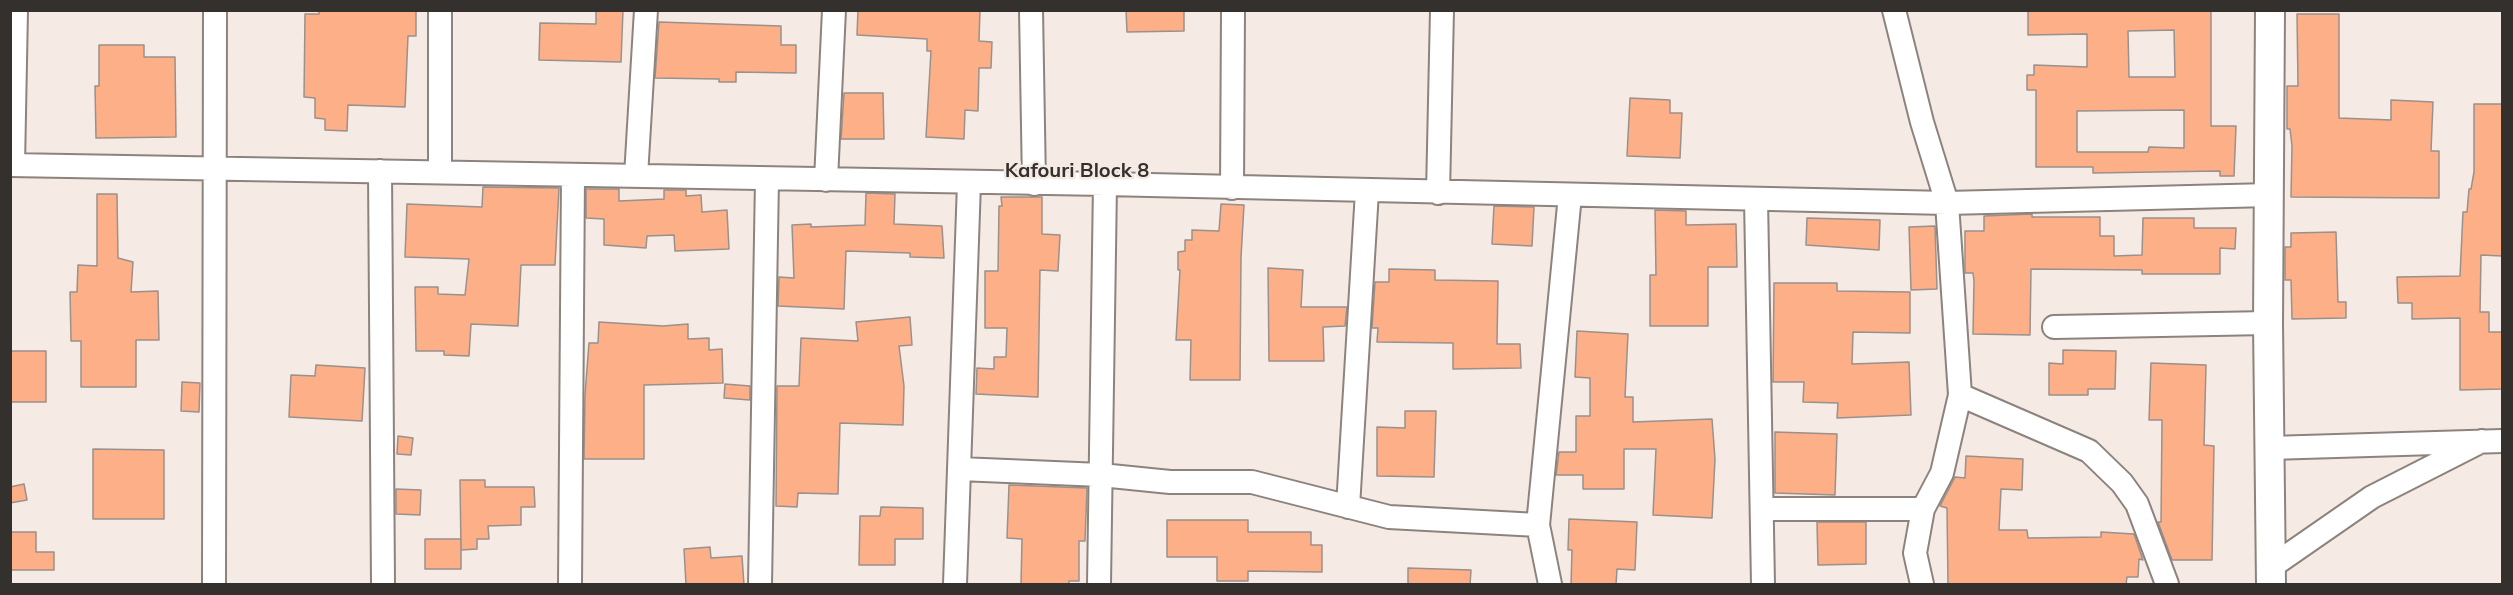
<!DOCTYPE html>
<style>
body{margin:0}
#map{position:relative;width:2513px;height:595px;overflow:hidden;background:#f5ebe4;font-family:Mulish,sans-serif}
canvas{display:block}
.frame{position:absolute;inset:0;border:12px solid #34302e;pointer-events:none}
</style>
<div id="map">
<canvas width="2513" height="595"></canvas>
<div class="frame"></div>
</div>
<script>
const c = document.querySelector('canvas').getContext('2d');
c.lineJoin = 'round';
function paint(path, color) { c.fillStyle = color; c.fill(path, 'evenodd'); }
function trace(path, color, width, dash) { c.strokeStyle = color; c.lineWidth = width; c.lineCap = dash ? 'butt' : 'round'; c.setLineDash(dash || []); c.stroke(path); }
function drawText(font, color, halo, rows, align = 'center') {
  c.font = font + ' Mulish,sans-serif'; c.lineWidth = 5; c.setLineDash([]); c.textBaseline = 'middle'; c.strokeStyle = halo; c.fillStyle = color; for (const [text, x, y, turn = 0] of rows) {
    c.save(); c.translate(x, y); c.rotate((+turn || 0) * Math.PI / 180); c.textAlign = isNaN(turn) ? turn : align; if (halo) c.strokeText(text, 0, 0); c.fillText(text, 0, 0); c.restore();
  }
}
const building = new Path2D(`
 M319,10H416V36H408L405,107L348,105L347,131L325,130V119L315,118V98L304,97L305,14H319Z
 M596,10H623L621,62L539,60L540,23L596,24Z
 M858,10H980L979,41L992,42L991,68H979L978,111L965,110L964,139L926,137L931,51H927V39L857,35Z
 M1126,10H1184V31L1127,32Z
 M2028,10H2211V126H2236L2234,176H2220V171L2093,173V167H2036V90H2027V75H2034V65L2087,67V34L2028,35ZM2174,30L2175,77H2129L2128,31ZM2184,110V148L2149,147L2148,152H2077V111Z
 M2297,14H2339V118L2391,120V100L2433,102L2431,151H2439V198L2291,197L2292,146L2290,129H2287V86H2298Z
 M659,22L781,26V45H796V73L736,72V82H719V79L655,78Z
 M99,45H144V57H175L176,137L96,138L95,86H99Z
 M844,93H883L884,139H841Z
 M1630,98L1670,100V113H1682L1680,158L1627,156Z
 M2474,104H2502V256L2481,255L2480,312H2489V332H2502V389L2460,390V318L2412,319V303H2398L2397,277L2460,276L2463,212H2467L2469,189H2471L2474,172Z
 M483,187L559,188L555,265H521L518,326L471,324L469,356L444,355V351H416L415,287H438V294L465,295L469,259L405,257L407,204L482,207Z
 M586,189H619V201L664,199V190H686V196L701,195L702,212L727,210L729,249L675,251L674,235L647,236L646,248L604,245V219L586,218Z
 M866,193L895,194L894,224L942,226L944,258L910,257V253L846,251L844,309L778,306L779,277L794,278L792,225L811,224V227L865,225Z
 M97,194H117L118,258L133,262L131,292L158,291L159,340H136V387H81V341H71L70,292H77L78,265L97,266Z
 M1001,197H1042V234L1060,235L1058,271L1040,270L1038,397L976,394L977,368L994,369V357H1006L1007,328H985V271H998L999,206H1002Z
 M1221,204L1244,205L1241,257L1240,380H1190L1191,340H1176L1180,270H1178V252L1185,251V240H1192V230L1219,231Z
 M1494,206L1534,207L1532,246L1492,244Z
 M1655,210L1686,211V225L1736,224L1737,267H1708V326H1650V275H1656Z
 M2032,214V217H2100V236H2114V256L2142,255L2143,218H2194V228H2236L2235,249L2220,248V274H2142V270L2031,269L2030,335L1973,334L1974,281L1973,273H1965V231H1984V216Z
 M1807,218L1880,220L1879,250L1806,245Z
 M1935,226L1937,289L1911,290L1909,227Z
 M2336,232L2338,302H2346V318L2292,319L2291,280H2285V247H2291V233Z
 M1268,268L1303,270L1301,307H1347L1345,326L1323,327L1324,361H1269Z
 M1389,269L1435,270V280L1498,281L1497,344H1520L1521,368L1453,369V343L1377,342L1378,328H1372L1375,282H1389Z
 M1774,283H1837V291L1910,292V333L1853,332L1852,364L1909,362L1911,415L1837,418L1838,403L1803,402L1804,382H1773Z
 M910,317L912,345L899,346L904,386L903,425L840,423L838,494L798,493L797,507L776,506L777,386H799L801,338L858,341L856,322Z
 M599,322L663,326L688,324V339L709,338V350L722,349L723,383L644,385V459H584L585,395L589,343H598Z
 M1577,331L1628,334L1625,397H1633V422L1712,419L1715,459L1712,518L1653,515L1656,449H1624V489H1583V475H1556L1559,452H1576V416H1590V378L1575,377Z
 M2063,350L2116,351L2115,389H2088V395H2049V363L2063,364Z
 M10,351H46V402H10Z
 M2151,363L2206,365L2204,445L2214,446L2212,560H2172L2158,522H2161L2162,420H2149Z
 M316,365L365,368L362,421L289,417L291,375L315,376Z
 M182,382L200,383L199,412L181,411Z
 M725,384L750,386V400L724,398Z
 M1405,411H1436L1434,477L1377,476V427L1405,428Z
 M1775,432L1837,434L1835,495L1775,493Z
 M398,436L413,438L411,455L397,454Z
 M93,449L164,450V519H93Z
 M1966,456L2023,459L2022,490L2001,489L1999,530H2027L2028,538L2101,537V532L2134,534L2143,560L2139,559L2138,577H2127L2126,585H1948L1947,508L1940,506L1955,477L1965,478Z
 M460,480H485V487H534L535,507H521V525L488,526L489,539H477V549L461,550Z
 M24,484L27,500L10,503V487Z
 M1009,485L1087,488L1085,541H1079V581H1069V585H1021L1022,539L1007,538Z
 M396,489L421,490L420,515L396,514Z
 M881,507L923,508V539H895V565H859L860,516H880Z
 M1569,519L1637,522L1635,570L1617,569L1616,585H1571L1572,550H1568Z
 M1167,520H1248V532H1311V545H1322V572L1248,571V581H1217V557H1167Z
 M1817,522H1866V564L1818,565Z
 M10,532H36V552H54V570H10Z
 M425,539H461V569H425Z
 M710,547L711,558L742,556L744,585H686L684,549Z
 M1408,568L1471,570L1470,585H1408Z`);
paint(building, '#fdaf88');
trace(building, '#9b908b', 1.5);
const minor = new Path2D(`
 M440,10V172
 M1031,10L1034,184
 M1894,10L1922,122L1947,203L1960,395L1942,473L1923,509
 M10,165L1105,184L1947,203L2270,195
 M13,165L16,10
 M380,171L383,584
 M636,176L646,10
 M826,180L834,10
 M1232,188L1233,10
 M1438,193L1442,10
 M1756,199L1763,584
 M2054,327L2268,323
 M1960,395L2089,451L2122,483L2137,504L2167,584
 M2270,448L2502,441
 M960,469L1101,475L1170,482H1252L1389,517L1538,525
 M1348,507L1367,191
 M1763,509H1923L1915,553L1922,584
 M2271,567L2372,497L2482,441
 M214,584L215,10
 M570,584L573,175
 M760,584L767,179
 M955,584L969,183
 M1099,584L1105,184
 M1550,584L1538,525L1570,195`);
const tertiary = new Path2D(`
 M2270,10L2268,323L2271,584`);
trace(minor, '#8d837e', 26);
trace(tertiary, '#8d837e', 32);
trace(minor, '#fff', 22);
trace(tertiary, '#fff', 28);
drawText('bold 20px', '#34302e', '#f5ebe4', [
 ["Kafouri Block 8",1077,171]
]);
</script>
